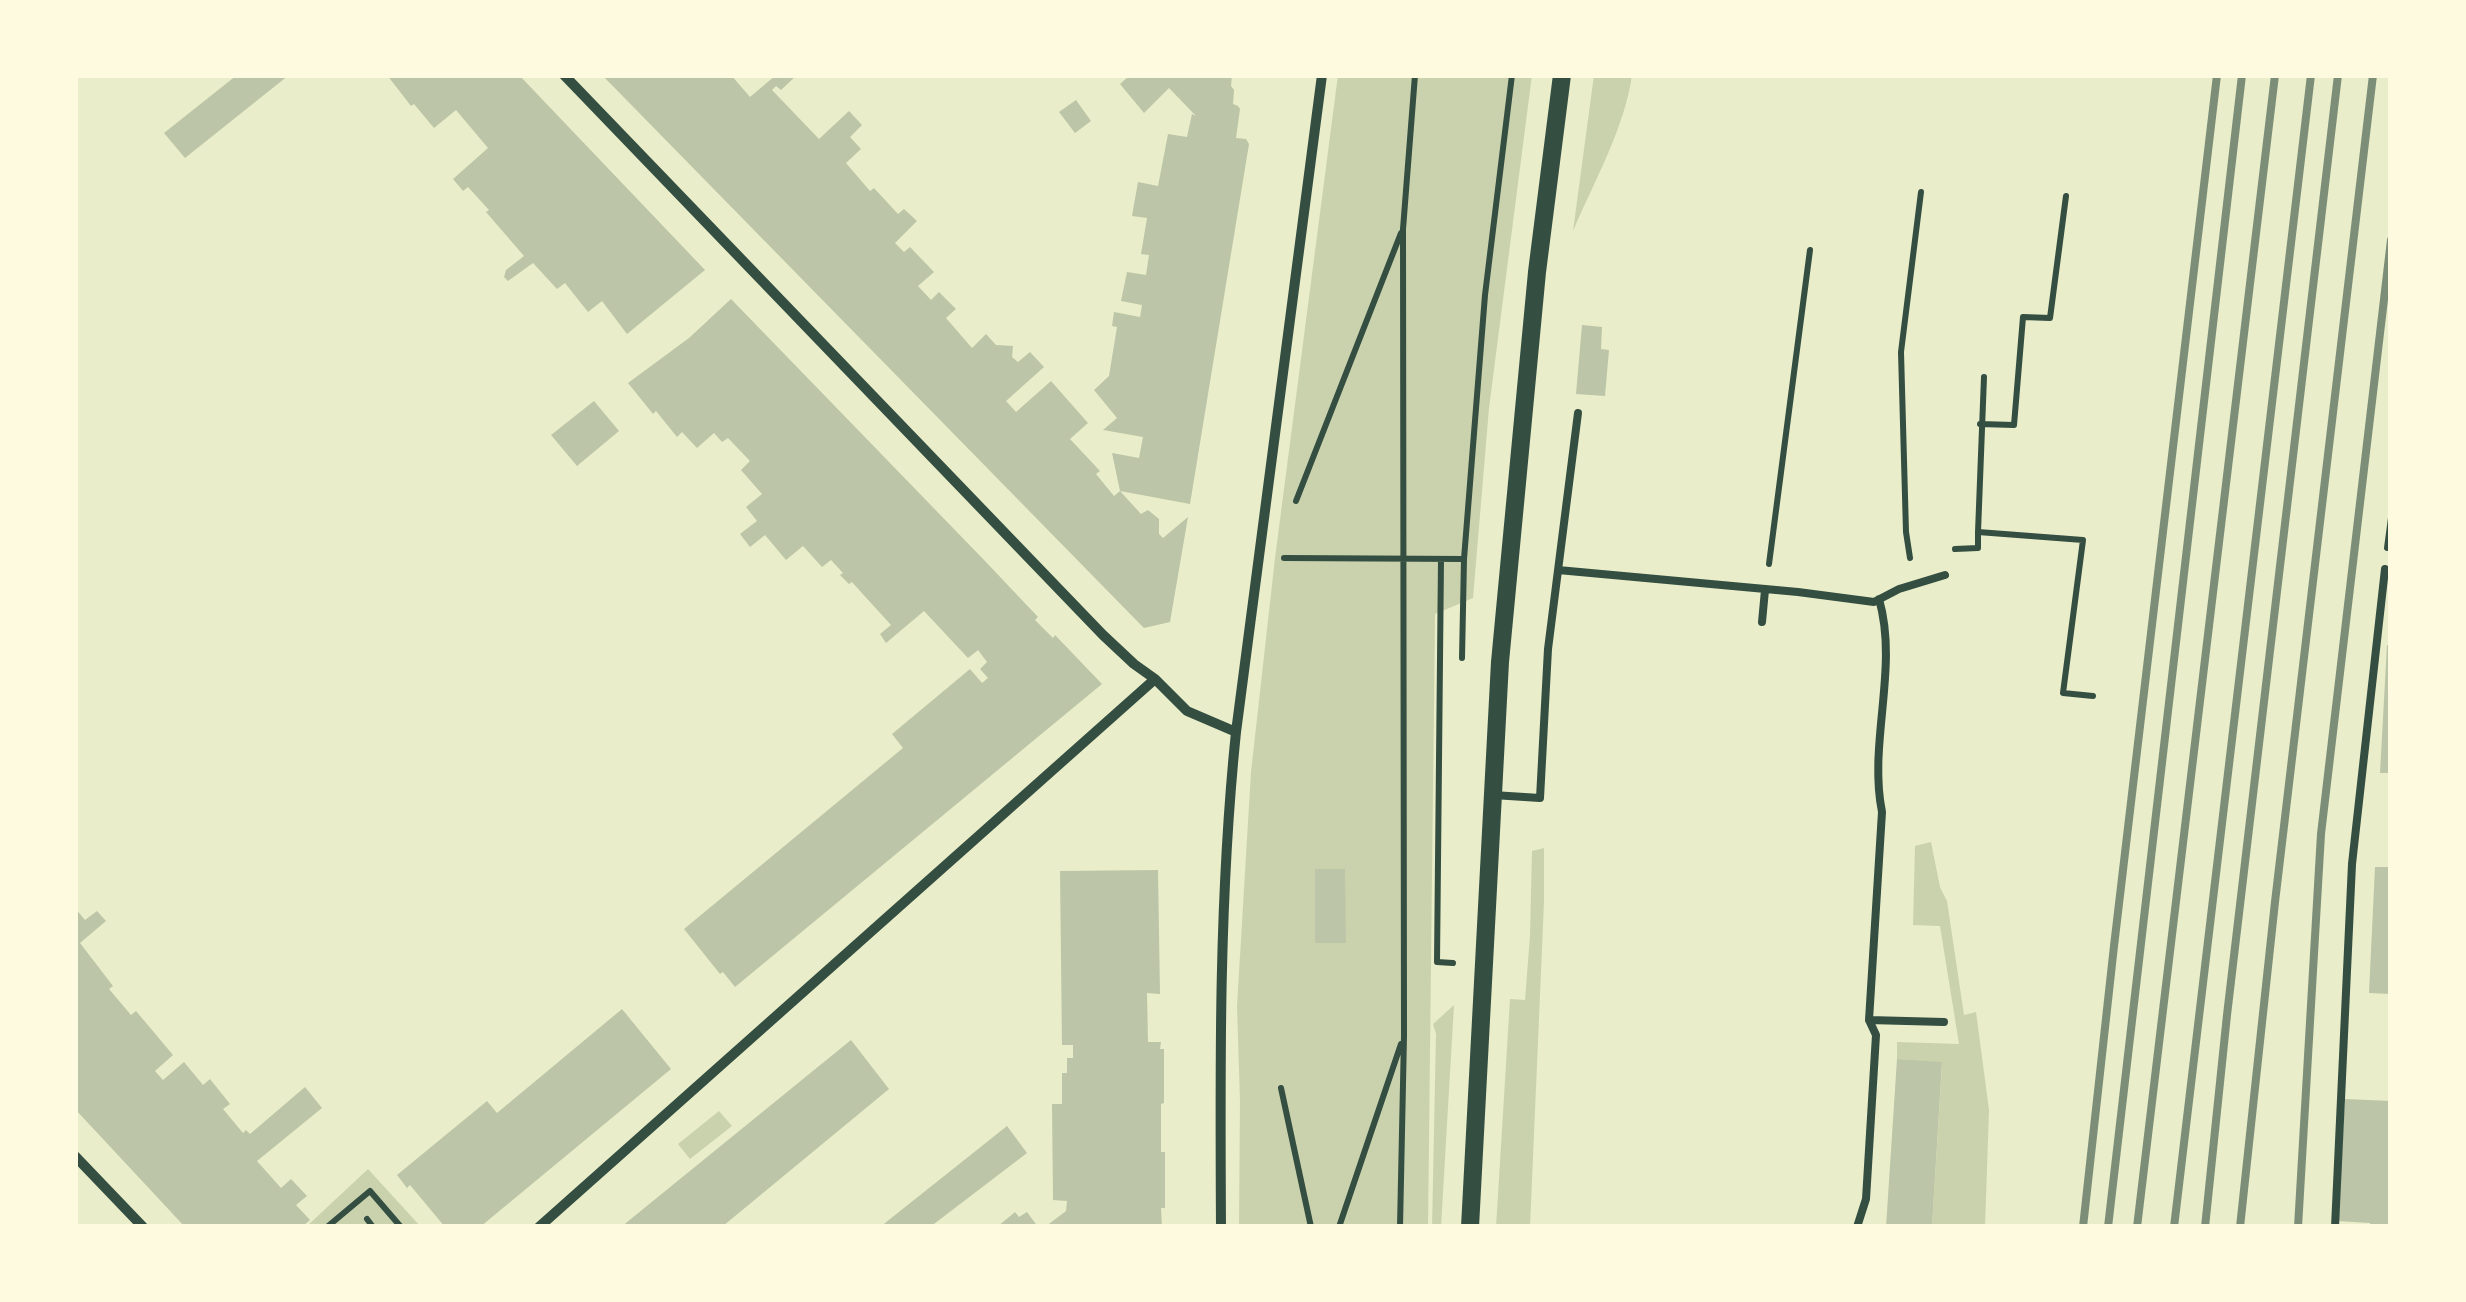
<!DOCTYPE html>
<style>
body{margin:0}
#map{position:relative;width:2466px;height:1302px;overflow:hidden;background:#e9edc9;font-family:"Sofia Sans Condensed",sans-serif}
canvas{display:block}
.frame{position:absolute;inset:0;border:78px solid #fefae0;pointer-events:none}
</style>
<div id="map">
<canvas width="2466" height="1302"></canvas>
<div class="frame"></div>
</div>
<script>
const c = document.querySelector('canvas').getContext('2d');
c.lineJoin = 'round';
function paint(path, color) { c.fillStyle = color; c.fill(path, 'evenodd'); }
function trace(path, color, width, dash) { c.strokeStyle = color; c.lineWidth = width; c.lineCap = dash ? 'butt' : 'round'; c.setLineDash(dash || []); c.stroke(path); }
paint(new Path2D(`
 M1338,75H1532L1489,408L1473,598L1435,614L1428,1227H1239L1240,1101L1237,1006L1251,772L1275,558Z
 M1594,75H1632C1625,127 1594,182 1573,231Z
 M1931,842L1940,887L1947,901L1964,1015L1976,1012L1989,1110L1985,1227H1932L1942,1063L1897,1059V1042L1959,1044L1940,926L1913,925L1915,846Z
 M1544,848V902L1530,1227H1496L1510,999L1525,1000L1530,936L1532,851Z
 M1454,1005L1441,1227H1432L1436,1034L1433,1024Z
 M719,1111L732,1126L690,1159L678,1144Z
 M368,1169L421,1227H306Z`), '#cad2ad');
paint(new Path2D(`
 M237,75H289L185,158L164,133Z
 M387,75H519L705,270L627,334L602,301L588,312L565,283L557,289L533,263L508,281L504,277L506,270L524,256L486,212L489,210L468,187L463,191L453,179L488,148L456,110L434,128L414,104L411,106Z
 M602,75H731L750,97L776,75H797L781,90L776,86L772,90L819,139L849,111L862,125L850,137L861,149L846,163L870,191L874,188L898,214L904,209L917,221L895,243L904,252L910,247L934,272L918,286L931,300L939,292L956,309L946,318L972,348L986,334L996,345L1013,346L1012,357L1018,362L1030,352L1044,367L1006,401L1016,412L1051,381L1088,423L1070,439L1100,471L1096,474L1114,496L1120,491L1141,514L1148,510L1159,519V534L1163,538L1188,517L1170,622L1144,628L1139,623Z
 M1130,75H1232L1231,86L1234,90L1233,104L1238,106L1240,109L1236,138L1246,139L1249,144L1190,504L1120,491L1112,453L1139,458L1143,437L1103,430L1117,418L1094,390L1109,376L1117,327L1112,326L1114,312L1140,317L1142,305L1121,301L1127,272L1146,275L1149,255L1141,254L1147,218L1132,216L1138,182L1158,186L1168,134L1187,137L1192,114L1196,116L1169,88L1144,113L1120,84Z
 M1076,100L1091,121L1075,133L1059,112Z
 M731,299L985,561L1038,617L1035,620L1053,638L1055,635L1102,684L735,987L723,972L720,974L684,929L903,748L892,734L970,669L982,683L988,678L980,669L987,662L978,650L968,658L924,611L886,643L880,634L891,625L860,591L852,582L849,584L840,575L843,573L831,560L822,567L803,546L786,560L765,535L750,547L740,534L757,521L746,507L762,494L741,470L750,461L728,438L722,442L714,433L697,448L682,432L677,437L656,411L653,414L628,383L689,338Z
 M1582,325L1602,327L1601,349L1609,350L1605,396L1576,394Z
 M594,401L619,431L577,466L551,435Z
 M2387,645H2391V773H2380Z
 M2375,867H2391V994L2369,993Z
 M1315,869H1345L1346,943H1315Z
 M1158,870L1160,994L1147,993L1148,1042H1161L1160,1049H1164V1103L1161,1104V1152H1165V1208H1161L1162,1227H1045L1066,1211L1067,1201L1053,1200L1052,1104H1062V1073H1067V1058H1073V1045H1062L1060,871Z
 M75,908L85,920L97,911L106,921L80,943L113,986L109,989L131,1015L136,1011L173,1055L155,1071L163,1080L184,1062L203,1085L210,1079L230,1104L223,1109L243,1133L246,1130L250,1134L305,1087L322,1108L257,1161L281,1188L291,1179L307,1196L296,1205L310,1220L302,1227H185L75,1109Z
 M622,1009L671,1069L480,1227H445L410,1185L407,1188L397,1175L487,1101L497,1113Z
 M851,1040L889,1089L723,1226L621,1227Z
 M1897,1059L1942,1062L1932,1227H1886Z
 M2345,1099L2391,1101V1227H2370V1223L2338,1221Z
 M1007,1126L1027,1153L930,1227H880Z
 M1015,1212L1019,1217L1027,1212L1038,1227H997Z`), '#bcc5a7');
trace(new Path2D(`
 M1980,424L2014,425L2023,317L2050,318L2066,196
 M1296,501L1401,233
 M1978,532L1984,377
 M2387,548L2391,518
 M1955,549L1978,548V532L2083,540L2063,693L2093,696
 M1284,558L1464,559L1462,658
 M1910,558L1906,532L1901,352L1921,192
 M1441,559L1437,962L1453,963
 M1464,559L1485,295L1512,75
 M1769,564L1810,250
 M1281,1088L1311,1227
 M367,1219L373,1227
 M327,1227L370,1191L401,1227
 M1339,1227L1401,1044
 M1400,1227L1404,1036L1403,229L1415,75`), '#344e41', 6);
trace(new Path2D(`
 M1558,570L1798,592L1874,602L1899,589L1945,575
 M1762,622L1765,590
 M1493,795L1540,798L1548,649L1578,413
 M1869,1020L1944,1022
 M1857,1227L1866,1199L1876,1035L1869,1020L1882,812C1868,743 1899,668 1879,599
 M2335,1227L2352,864L2385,569`), '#344e41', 8);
trace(new Path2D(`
 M564,75L1103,635L1134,664L1155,679L1187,711L1236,732
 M75,1156L143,1227
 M539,1227L1155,679
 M1221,1227C1220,1062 1219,897 1236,732L1322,75`), '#344e41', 10);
trace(new Path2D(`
 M1470,1227L1500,662L1537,272L1562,75`), '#344e41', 18);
trace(new Path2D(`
 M2083,1227L2114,946L2217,75
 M2108,1227L2242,75
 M2137,1227L2275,75
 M2174,1227L2311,75
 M2205,1227L2227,1015L2338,75
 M2240,1227L2275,902L2373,75
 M2298,1227L2321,834L2391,240`), '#7c8e77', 8);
</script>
